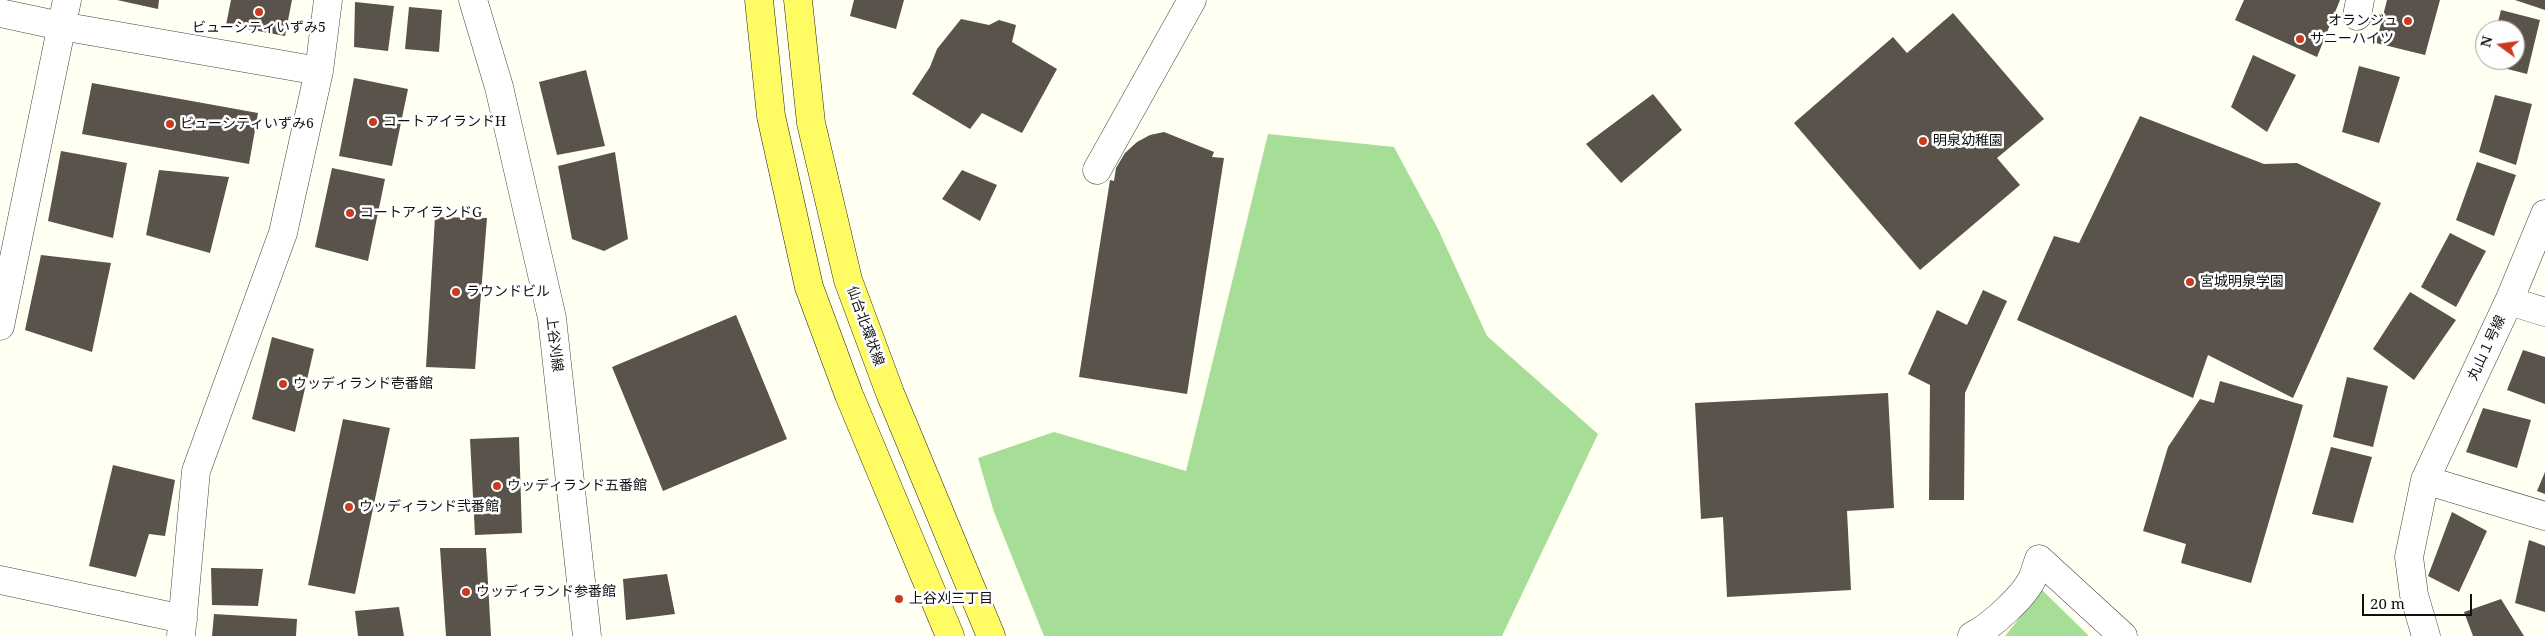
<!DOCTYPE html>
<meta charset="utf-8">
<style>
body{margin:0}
#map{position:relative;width:2545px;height:636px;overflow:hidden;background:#fffff2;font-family:"Noto Serif",serif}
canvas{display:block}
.north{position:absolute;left:2475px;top:20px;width:50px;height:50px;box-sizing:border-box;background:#fff;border:1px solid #9f9f9f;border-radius:50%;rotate:284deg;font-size:14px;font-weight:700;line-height:20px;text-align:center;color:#101010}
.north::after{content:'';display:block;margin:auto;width:18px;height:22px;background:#c93b1e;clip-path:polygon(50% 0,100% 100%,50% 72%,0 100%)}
.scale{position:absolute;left:2362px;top:594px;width:110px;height:22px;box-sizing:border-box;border:2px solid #101010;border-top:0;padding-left:6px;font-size:15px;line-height:18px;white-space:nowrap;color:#101010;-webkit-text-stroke:4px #fff;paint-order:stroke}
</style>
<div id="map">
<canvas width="2545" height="636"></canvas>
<div class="north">N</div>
<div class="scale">20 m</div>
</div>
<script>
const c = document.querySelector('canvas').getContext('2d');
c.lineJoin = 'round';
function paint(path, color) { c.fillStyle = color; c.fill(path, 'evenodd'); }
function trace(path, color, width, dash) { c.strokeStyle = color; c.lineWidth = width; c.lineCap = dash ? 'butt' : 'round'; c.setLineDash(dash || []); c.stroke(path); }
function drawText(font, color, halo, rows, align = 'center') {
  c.font = font + ' "Noto Serif","Noto Sans JP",serif'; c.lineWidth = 5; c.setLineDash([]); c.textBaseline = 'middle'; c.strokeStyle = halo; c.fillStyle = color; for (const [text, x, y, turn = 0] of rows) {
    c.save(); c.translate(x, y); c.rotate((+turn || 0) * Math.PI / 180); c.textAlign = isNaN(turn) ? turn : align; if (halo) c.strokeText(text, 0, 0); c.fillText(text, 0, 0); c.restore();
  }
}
paint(new Path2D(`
 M1268,134L1394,147L1438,229L1487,336L1598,434L1502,636H1044L994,512L978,458L1054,432L1186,471Z
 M2042,590L2089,636H2005Z`), '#a7de97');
paint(new Path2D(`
 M117,0H159L158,9Z
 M231,0H292L285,36L226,25Z
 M854,0H904L896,29L850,16Z
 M2244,0H2340L2317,57L2235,20Z
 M2387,0H2440L2425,55L2376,43Z
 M2515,0H2545V10Z
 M355,2L394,6L388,51L354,47Z
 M409,7L442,10L439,52L405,49Z
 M2501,10L2540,20L2527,74L2488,64L2489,60H2515V30H2496Z
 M1953,13L2044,119L1997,158L2020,185L1920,270L1794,123L1893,37L1907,53Z
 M961,19L989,25L999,20L1016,25L1012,42L1057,69L1022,133L982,113L970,129L912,94L930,67L937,49Z
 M2253,55L2296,75L2267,132L2231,107Z
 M2359,66L2400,77L2379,143L2342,132Z
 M586,70L605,146L557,155L539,82Z
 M354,78L408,89L392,166L339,156Z
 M92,83L258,113L249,164L82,134Z
 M1653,94L1682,130L1621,183L1586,144Z
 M2495,95L2532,104L2516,165L2479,152Z
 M2140,116L2264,164L2297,163L2381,203L2293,398L2208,355L2193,398L2017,320L2054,236L2079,243Z
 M1164,132L1214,152L1212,157L1224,158L1187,394L1079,377L1110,180L1114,181L1116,168L1125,153L1137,142L1150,135Z
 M61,151L127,163L113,238L48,221Z
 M615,152L628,239L604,251L572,239L558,166Z
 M2477,162L2516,175L2494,236L2456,220Z
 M332,168L385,179L368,261L315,247Z
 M159,170L229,177L210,253L146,235Z
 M962,170L997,185L980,221L942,199Z
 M435,217L487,218L475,369L426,367Z
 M2450,233L2486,251L2456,307L2421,287Z
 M41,255L111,263L92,352L25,330Z
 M1983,290L2007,301L1965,393L1964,500H1929L1930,385L1908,374L1937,310L1967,325Z
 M2410,292L2456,320L2414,380L2373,349Z
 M736,315L787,439L663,491L612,367Z
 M272,337L314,349L295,432L252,419Z
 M2523,350L2545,357V404L2507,390Z
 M2347,377L2388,386L2373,447L2333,437Z
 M2220,381L2303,405L2251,583L2181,563L2186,544L2143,531L2168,447L2200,399L2214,403Z
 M1888,393L1894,508L1847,511L1851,590L1727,597L1723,517L1701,519L1695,403Z
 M2483,408L2531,420L2517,468L2466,452Z
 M343,419L390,428L355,594L308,585Z
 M519,437L522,533L475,535L470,439Z
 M2331,447L2372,457L2353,523L2312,514Z
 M113,465L175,480L165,536L149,534L136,577L89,566Z
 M2545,472V494L2537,491Z
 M2452,512L2487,531L2459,592L2428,576Z
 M2529,540L2545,546V612L2515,603Z
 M440,548H486L491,636H446Z
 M211,568L263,569L258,606L212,605Z
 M667,574L675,614L626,620L623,579Z
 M2501,599L2524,636H2473L2464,612Z
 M399,607L404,636H358L355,611Z
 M214,614L297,619L296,636H212Z`), '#59534b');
const minor = new Path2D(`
 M473,0L499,87L552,318L587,636
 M0,13L61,26L319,71
 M2357,16L2360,0
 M1097,170L1192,0
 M2509,301L2545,312
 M0,326L67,0
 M2425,480L2545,516
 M0,580L183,619
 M181,636L196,471L283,233L319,71L328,0
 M1972,636C1990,627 2025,596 2033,577C2035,571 2037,565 2039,559L2123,636
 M2426,636L2414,595L2409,557L2425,480L2509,301L2545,214`);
const major = new Path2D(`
 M759,0L771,116L809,287L849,395L950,636
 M798,0L811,123L848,280L890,393L991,636`);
trace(minor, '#434343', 29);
trace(major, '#212121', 29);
trace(minor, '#fff', 28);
trace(major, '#fffb62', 28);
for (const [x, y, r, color] of [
 [259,12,5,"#c93b1e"],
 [2408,21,5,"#c93b1e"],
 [2300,39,5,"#c93b1e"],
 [373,122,5,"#c93b1e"],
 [170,124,5,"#c93b1e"],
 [1923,141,5,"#c93b1e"],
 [350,213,5,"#c93b1e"],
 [2190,282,5,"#c93b1e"],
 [456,292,5,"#c93b1e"],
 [283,384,5,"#c93b1e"],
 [497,486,5,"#c93b1e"],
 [349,507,5,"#c93b1e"],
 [466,592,5,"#c93b1e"],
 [899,599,5,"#c93b1e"]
]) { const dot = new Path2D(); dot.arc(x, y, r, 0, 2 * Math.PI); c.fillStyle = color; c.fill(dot); trace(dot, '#fff', 2); }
drawText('14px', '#101010', '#fff', [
 ["オランジュ",2398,21,"right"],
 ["ビューシティいずみ5",259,28,"center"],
 ["サニーハイツ",2310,39],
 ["コートアイランドH",383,122],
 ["ビューシティいずみ6",180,124],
 ["明泉幼稚園",1933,141],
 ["コートアイランドG",360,213],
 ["宮城明泉学園",2200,282],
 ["ラウンドビル",466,292],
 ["ウッディランド壱番館",293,384],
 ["ウッディランド五番館",507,486],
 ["ウッディランド弐番館",359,507],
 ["ウッディランド参番館",476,592],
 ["上谷刈三丁目",909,599]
], 'left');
drawText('14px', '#101010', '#fff', [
 ["仙台北環状線",865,326,70],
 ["上谷刈線",554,344,83],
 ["丸山１号線",2487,348,-65]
]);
</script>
